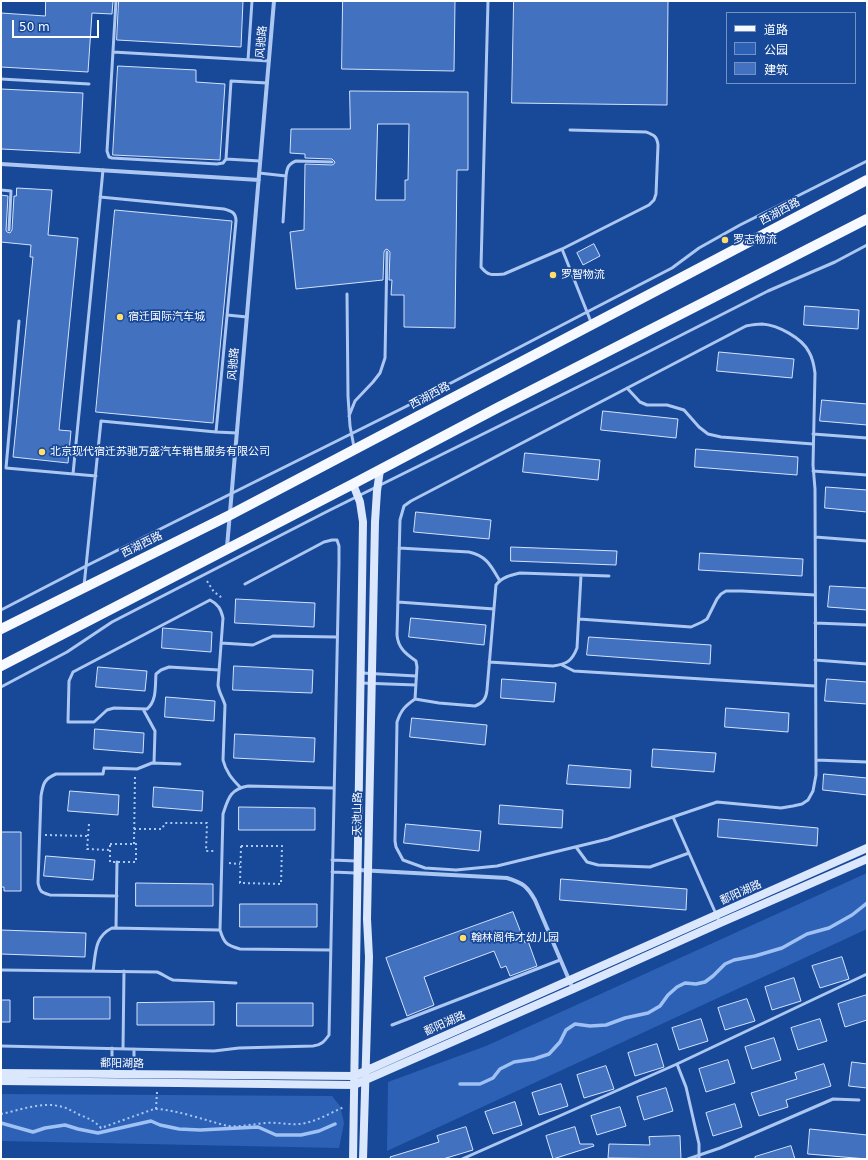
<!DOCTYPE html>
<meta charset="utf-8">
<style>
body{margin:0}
#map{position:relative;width:868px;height:1160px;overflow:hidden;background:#184898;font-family:"DejaVu Sans","Noto Sans SC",sans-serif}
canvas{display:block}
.frame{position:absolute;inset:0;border:2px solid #fff;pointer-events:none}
.legend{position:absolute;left:726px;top:12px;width:130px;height:72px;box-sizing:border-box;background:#184898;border:1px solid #7491c1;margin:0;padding:5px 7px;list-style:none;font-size:12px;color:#fff}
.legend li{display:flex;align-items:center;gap:8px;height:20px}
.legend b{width:20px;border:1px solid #7491c1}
.scale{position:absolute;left:12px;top:20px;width:87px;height:18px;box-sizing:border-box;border:2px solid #fff;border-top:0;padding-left:5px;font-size:12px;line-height:14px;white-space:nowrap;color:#fff;-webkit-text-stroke:3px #184898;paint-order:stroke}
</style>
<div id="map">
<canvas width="868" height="1160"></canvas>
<div class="frame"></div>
<ul class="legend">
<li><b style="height:5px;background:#f6f9ff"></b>道路</li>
<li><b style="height:11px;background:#2c61b6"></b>公园</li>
<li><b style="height:11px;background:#4171bf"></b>建筑</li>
</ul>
<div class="scale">50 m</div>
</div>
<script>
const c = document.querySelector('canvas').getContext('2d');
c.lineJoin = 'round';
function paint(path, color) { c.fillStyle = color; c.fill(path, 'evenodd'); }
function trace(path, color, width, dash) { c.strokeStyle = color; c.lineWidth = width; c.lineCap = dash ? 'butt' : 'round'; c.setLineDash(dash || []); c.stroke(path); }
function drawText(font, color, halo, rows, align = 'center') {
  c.font = font + ' "DejaVu Sans","Noto Sans SC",sans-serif'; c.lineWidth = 3.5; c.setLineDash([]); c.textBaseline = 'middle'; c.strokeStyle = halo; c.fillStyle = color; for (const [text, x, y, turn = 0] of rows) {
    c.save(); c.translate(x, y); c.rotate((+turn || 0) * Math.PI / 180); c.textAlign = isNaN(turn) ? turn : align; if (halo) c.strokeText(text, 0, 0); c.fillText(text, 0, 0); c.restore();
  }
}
paint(new Path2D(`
 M867,873V929L387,1151L388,1082L486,1046Z
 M1,1094L332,1096L340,1106L344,1123L339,1148L1,1141Z`), '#2c61b6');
trace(new Path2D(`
 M460,1084H480L493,1078L500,1069L514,1062L534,1059L549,1054L560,1042L566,1030L575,1024L590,1026L606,1025L625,1018L648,1013L660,1006L668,995L677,987L685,983L696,984L705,982L713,976L725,964L734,960L755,956L782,948L807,934L829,928L852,915L867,903
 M1,1123L33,1132L45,1128L65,1125L78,1129L98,1133L151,1121L160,1125L179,1129L200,1130L258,1127L276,1135H301L319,1131L335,1124`), '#9fc1f3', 3.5);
const building = new Path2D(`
 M46,1H113L112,14L92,13L88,72L1,67V13L45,16Z
 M119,1H243L241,47L117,40Z
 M343,1H455L454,71L342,69Z
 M514,1H668L667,105L512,103Z
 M118,66L196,70V82L225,84L220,160L113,155Z
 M1,89L83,93L80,153L1,149Z
 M350,91L468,92V170H457L455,328L404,327V295H391L392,280H389L390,252L387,249L385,250L384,252L383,280L296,289L290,232L304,230L305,164L332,165L334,164L335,162L332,159L305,158V154L290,153L291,129H350ZM378,124H409L408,180H405V200H376Z
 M17,188L52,190L48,235L78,238L59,430L71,431L68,463L13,457L33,257H30L31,245L1,242V195L8,196L6,230L7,232L10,233L12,230L14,196H16Z
 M115,210L232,221L213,423L96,412Z
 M594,244L600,256L583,265L577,253Z
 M805,306L859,310L858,329L804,325Z
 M719,352L794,359L792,378L717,371Z
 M822,400L867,404V425L820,421Z
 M603,411L678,419L676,438L601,430Z
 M696,449L798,457L797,475L695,467Z
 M525,453L600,460L598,480L523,472Z
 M826,487L867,490V512L825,508Z
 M416,512L491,520L489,539L414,532Z
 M511,547L617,551L616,565L511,561Z
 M700,553L803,559L802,576L699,570Z
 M830,586L867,588V610L828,607Z
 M236,599L315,603L314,627L235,623Z
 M411,618L486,625L484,645L409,637Z
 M163,628L212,632L211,652L162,648Z
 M589,637L711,645L710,664L587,655Z
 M234,666L313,670L312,693L233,690Z
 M98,667L147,671L145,691L96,687Z
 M502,679L556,683L554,702L501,698Z
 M827,679L867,682V704L825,701Z
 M166,697L215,701L214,721L165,717Z
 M726,708L789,713L788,732L725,727Z
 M412,718L487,725L485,745L410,737Z
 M95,729L144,733L143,753L94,749Z
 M235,734L315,738L314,762L234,758Z
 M653,749L716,753L714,772L652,767Z
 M569,765L631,770L630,788L567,784Z
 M824,774L867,778V795L823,790Z
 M154,787L203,791L202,811L153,807Z
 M70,791L119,795L118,815L68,811Z
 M500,805L563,810L562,828L499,824Z
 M239,807L315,808V830H239Z
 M719,819L818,828L817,846L718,837Z
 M406,824L481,831L479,851L404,843Z
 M1,832H21V891H4V887H1Z
 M46,856L95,860L93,880L44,876Z
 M561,879L687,889L686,910L560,900Z
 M136,883L213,884V906H136Z
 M240,904H317V927H240Z
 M513,912L525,943L528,941L537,966L510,976L506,966L501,968L494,951L424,977L434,1005L407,1016L386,958Z
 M1,930L86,933L85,957L1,954Z
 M842,957L849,979L820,988L812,966Z
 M794,978L801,1001L772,1010L765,987Z
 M867,995V1020L845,1027L838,1004Z
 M34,997H110V1019H34Z
 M747,999L755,1021L725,1030L718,1008Z
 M1,1000H10V1022H1Z
 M214,1002V1025H137V1003Z
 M237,1003H313V1026H237Z
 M701,1019L708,1041L679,1050L672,1028Z
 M820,1019L827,1041L798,1050L791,1028Z
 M774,1038L781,1060L752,1069L745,1047Z
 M657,1044L664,1067L635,1076L628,1053Z
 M728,1060L735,1083L706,1092L699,1069Z
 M852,1062L867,1064V1088L849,1086Z
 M824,1064L831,1086L786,1100L788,1107L759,1116L751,1093L797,1079L795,1073Z
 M606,1066L614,1089L584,1098L577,1075Z
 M561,1084L568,1106L539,1115L532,1093Z
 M666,1088L673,1111L644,1120L637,1097Z
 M515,1102L522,1125L493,1134L485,1112Z
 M735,1104L742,1127L713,1136L706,1113Z
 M620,1107L626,1126L597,1135L591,1116Z
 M466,1127L473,1150L443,1159H391L390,1157L439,1142L437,1136Z
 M575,1127L580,1144H593L594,1146L553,1159L546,1136Z
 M810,1129L867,1135V1159L808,1154Z
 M680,1136L681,1159L608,1158L609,1144L650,1145L649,1137Z
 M791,1146L795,1159H755V1157Z`);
paint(building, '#4171bf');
trace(building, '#d3e3fc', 1);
trace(new Path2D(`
 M207,581L214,592L220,596L221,598
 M89,824L87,849L110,850
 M134,829H162L165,823H207L206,851H215
 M45,835L88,836
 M110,844H136V862H110Z
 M134,844L135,775
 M241,846H282L281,884L240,883Z
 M229,863L240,864
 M156,1109L157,1092
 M1,1114C20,1110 43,1101 63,1107C69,1109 74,1112 80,1115C88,1118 95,1121 101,1128L154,1109C175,1109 207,1121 228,1126C241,1127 253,1124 266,1123C277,1122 289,1125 300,1124C316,1122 330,1113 344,1107`), '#acc7f1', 2, [2, 3]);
trace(new Path2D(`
 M116,1L107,151L109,157L112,158L217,164L223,163L226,159
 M488,1L481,267C488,276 492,275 504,274L562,249L591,322
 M113,52L269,61
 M248,60L252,1
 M1,79L89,84
 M260,161L226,159L231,81L267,83
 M259,173L286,176
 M1,190L11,191L9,230
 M100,197L224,209C232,211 236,213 236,221L216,432L237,433
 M283,222L286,176C287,168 288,164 296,161L332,162
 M562,249L649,205L654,200L656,194L658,145C657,136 654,135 646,132L570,130
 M347,294L348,396L350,426L354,447
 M227,315L247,317
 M19,321L6,468L96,476
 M627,388L640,402L647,405H667L684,410L699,427L708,434L721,437L813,444
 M349,416L355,401L373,382L380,373L385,358L387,252
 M813,434L867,438
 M813,471L867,475
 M73,474L103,170
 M815,537L867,541
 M399,548L469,552C487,556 491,566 500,581
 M84,586L101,421L216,432
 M398,602L494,609
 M1,610L86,566L405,407L587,312L672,268L699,248L740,225L867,161
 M579,619L691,627L702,622L707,619L717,599L721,594L726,591H742L815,595
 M815,623L867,625
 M221,643L253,645L273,636L337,637
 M815,660L867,664
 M489,662L553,666C567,664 572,661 577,648L581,575
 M562,665L574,671L815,686
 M219,670L169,667L161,670L156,674C155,686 157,701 147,709L114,708L107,710L94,722H68L69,681L73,672L210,600C218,604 221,609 223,618L218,685C219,693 223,698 225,705L223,760C226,772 232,779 240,787
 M362,673L416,676
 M361,683L416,685
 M1,687L67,652L112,622L328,511L648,352L768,291L835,262L867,245
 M415,699L417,667L416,661C406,654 398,648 397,635L400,520L404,506L411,501L746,326C751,325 756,324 762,324C778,325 802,338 809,352C813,359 814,365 815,373L813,465L815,489L816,775L813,791L808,800L802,804L793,806L781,808L717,802L608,839L497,866L456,870L425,868L403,860L396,847L395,841L397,722C401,710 405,706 415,699L439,703L475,706C483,703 486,699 487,690L496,585C502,577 511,575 520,573L609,576
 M143,709L155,731L154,763
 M816,760L867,762
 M673,817L720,923
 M576,847L587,862L598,865L650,867L689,853
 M332,860L356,861
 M332,872L356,873
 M117,896L50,895C41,892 40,892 38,883L41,796C43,784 44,779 56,774H103L104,768L137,769L152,763L180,764
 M116,928L117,862
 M330,950L240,949C226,945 224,943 220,930L223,814C228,799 230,789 248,786L333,788
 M1,970L157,972C163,974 167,978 173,980L236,983
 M93,971C96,953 94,937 112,928L220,930
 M392,1025L560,960
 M1,1046L214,1051L239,1048L313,1046C321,1045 324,1042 329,1035L339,563V546L337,540H332L324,542L245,584
 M123,1049L124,971
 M677,1064L686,1087L699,1144V1159
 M112,1073V1048
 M134,1073V1049
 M462,1159L677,1064L867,974
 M688,1159L720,1148L833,1099L859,1100`), '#acc7f1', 3);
trace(new Path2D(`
 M1,164L259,180
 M227,547L274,1
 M358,870L507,878C523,883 527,886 535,900L573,989`), '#acc7f1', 4);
trace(new Path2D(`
 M1,1073L354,1076L867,848
 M1,1081L354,1085L573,989L720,923L867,859
 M353,1159L363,522L360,502L353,484
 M363,1159L369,957L367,919L375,522L377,491L380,470`), '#dae7fc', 8);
trace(new Path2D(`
 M1,629L230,515L867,180
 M1,666L353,484L499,407L867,219`), '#f6f9ff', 10);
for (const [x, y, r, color] of [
 [725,240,4,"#ffde6c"],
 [553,275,4,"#ffde6c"],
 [120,317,4,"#ffde6c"],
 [42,452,4,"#ffde6c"],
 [463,938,4,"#ffde6c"]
]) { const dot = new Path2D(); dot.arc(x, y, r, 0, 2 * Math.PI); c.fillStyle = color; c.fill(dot); trace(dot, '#184898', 1.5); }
drawText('11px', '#fff', '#184898', [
 ["风驰路",262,42,-85],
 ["西湖西路",780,212,-28],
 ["风驰路",234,364,-85],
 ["西湖西路",430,396,-28],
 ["西湖西路",142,545,-26],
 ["天池山路",358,814,-89],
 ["鄱阳湖路",741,893,-24],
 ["鄱阳湖路",445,1024,-24],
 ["鄱阳湖路",122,1064,1]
]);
drawText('11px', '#fff', '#184898', [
 ["罗志物流",733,240],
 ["罗智物流",561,275],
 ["宿迁国际汽车城",128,317],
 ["北京现代宿迁苏驰万盛汽车销售服务有限公司",50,452],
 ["翰林阁伟才幼儿园",471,938]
], 'left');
</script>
